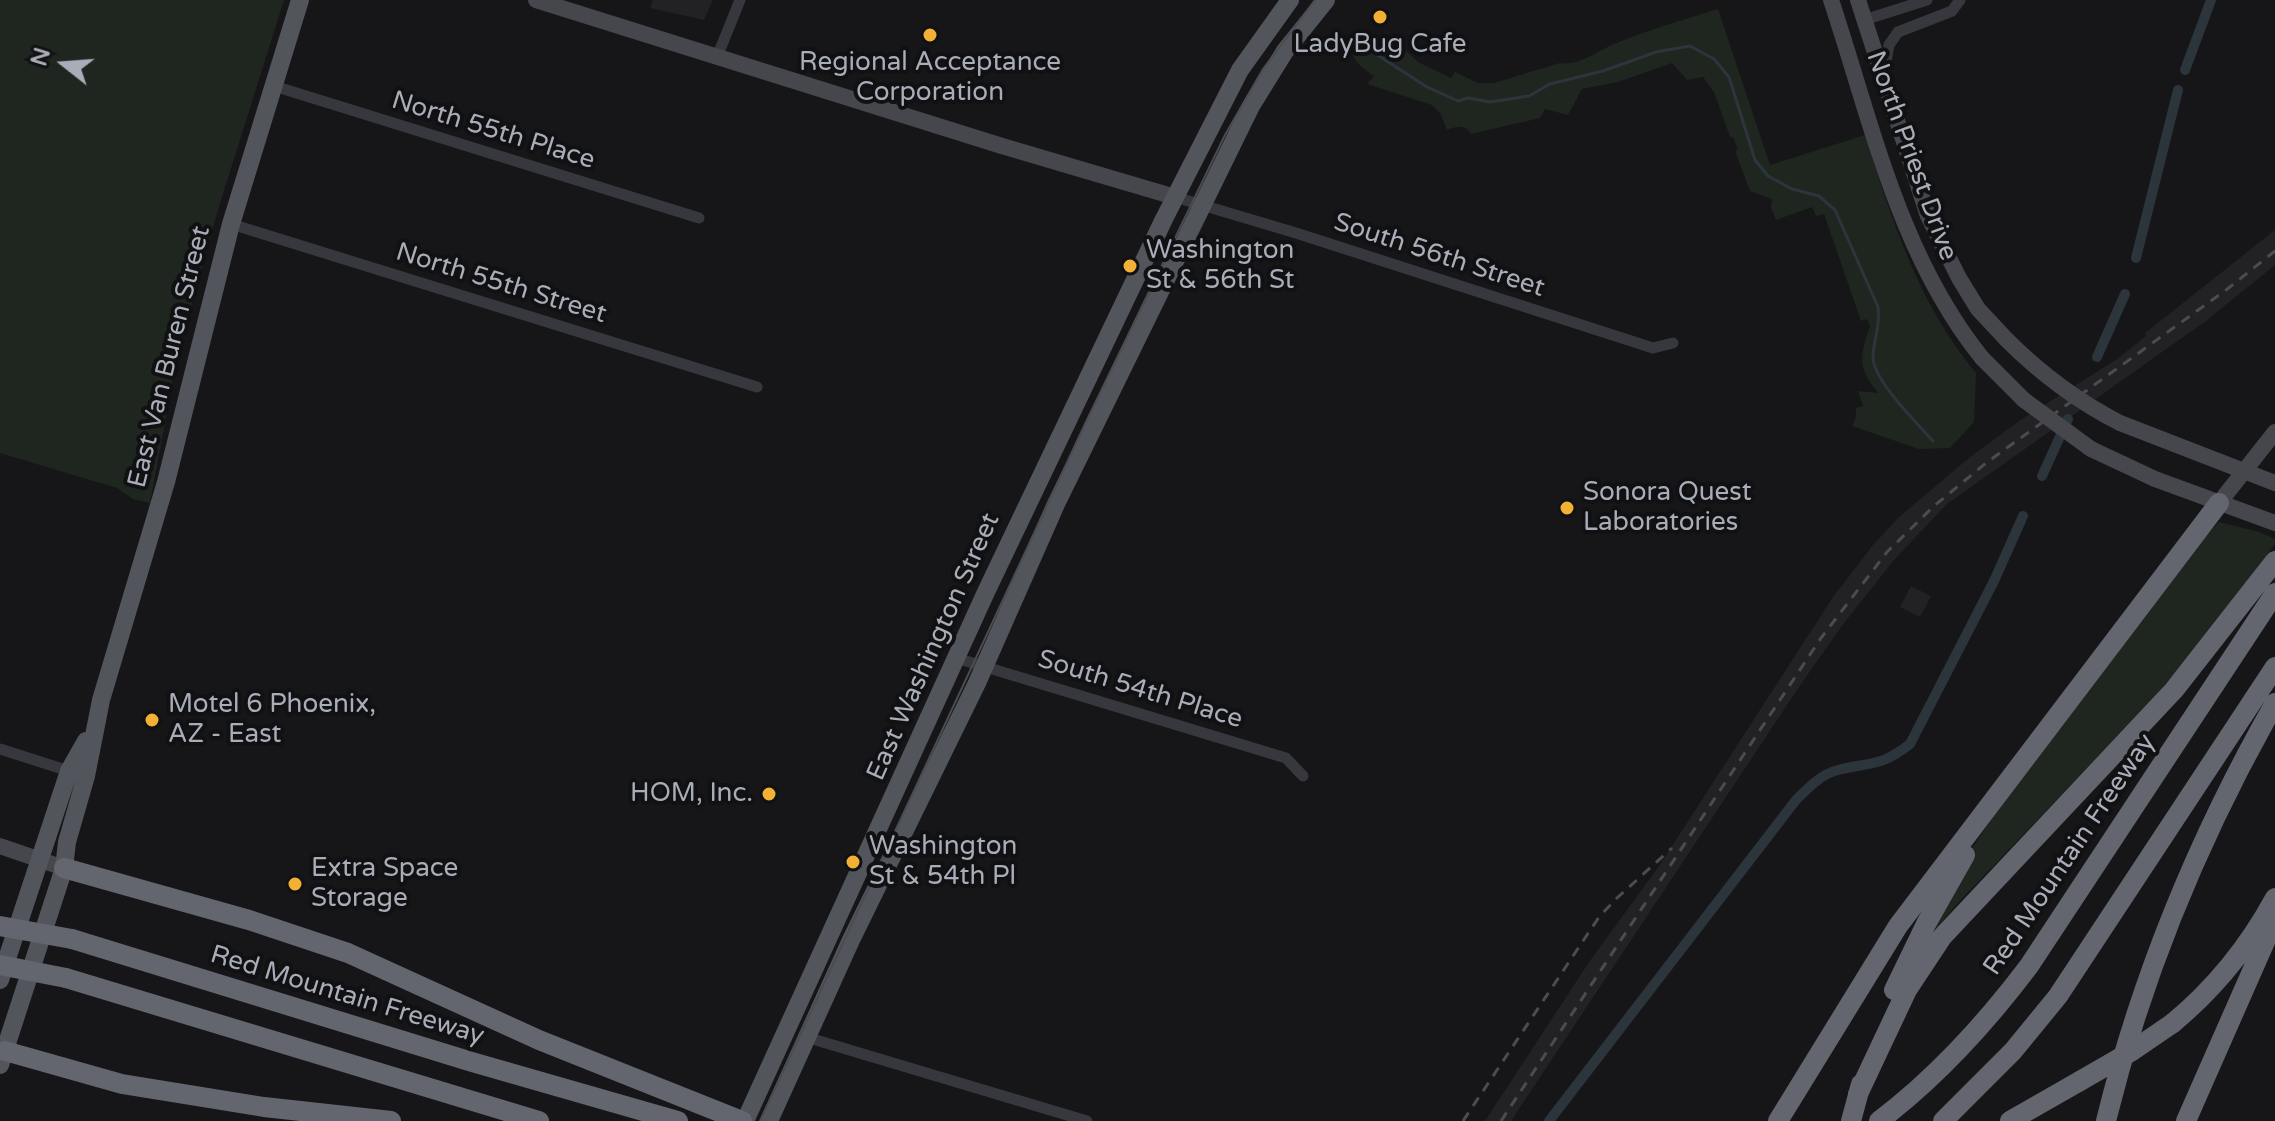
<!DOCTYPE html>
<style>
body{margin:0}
#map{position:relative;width:2275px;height:1121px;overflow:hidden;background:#161618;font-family:"Varela Round",sans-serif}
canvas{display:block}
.north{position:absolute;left:24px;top:24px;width:80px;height:80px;-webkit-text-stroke:6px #111113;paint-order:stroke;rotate:287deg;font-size:22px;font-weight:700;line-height:32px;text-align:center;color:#a8adb8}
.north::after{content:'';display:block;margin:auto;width:28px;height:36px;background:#a8adb8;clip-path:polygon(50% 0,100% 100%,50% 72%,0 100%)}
</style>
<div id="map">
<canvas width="2275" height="1121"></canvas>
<div class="north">N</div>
</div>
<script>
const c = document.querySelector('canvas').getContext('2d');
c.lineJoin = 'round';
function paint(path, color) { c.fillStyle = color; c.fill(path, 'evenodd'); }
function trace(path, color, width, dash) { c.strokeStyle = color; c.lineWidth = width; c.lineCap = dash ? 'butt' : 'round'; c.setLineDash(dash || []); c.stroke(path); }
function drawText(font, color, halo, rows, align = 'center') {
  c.font = font + ' "Varela Round",sans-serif'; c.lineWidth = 8; c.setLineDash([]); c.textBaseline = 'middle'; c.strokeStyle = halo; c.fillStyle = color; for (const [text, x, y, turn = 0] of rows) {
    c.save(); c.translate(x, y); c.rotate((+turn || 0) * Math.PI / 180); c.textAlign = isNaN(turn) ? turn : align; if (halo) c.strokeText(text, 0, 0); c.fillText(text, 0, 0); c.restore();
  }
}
paint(new Path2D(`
 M653,0H713L704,20L650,8Z
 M2275,230V265L2206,321L1947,504L1894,560L1841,627L1797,690L1511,1121H1485L1589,962L1659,866L1833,597L1873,545L1899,517L1970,457L2019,421L2117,359L2146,336L2145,333Z
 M1911,586L1931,596L1920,617L1900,607Z`), '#222225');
paint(new Path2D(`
 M0,0H284L217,213L183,336C171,347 171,370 172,385L150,503L133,499L117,488L0,453Z
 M1718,9L1770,165L1865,135C1891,218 1919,305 1976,373L1974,422L1950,448L1919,449L1852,426L1856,417V408L1863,406L1858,391L1878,393C1857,367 1860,356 1870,326L1867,319L1861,321L1824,214L1816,216L1812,207L1776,220L1771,208L1772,199L1750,191L1735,151L1738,150L1733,137H1730L1714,92L1703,77L1687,80L1672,63L1618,82L1582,89L1568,115L1545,109L1540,118L1471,134C1465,124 1457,126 1447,130L1440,113L1432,105L1367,84L1374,76C1367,71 1351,61 1353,51C1355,42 1360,42 1359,32L1395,50H1405L1418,62L1451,78L1455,72L1478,83H1494L1560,63C1580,66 1597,51 1614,44C1647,30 1683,20 1718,9Z
 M2219,522L2259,532L2275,539V544L2196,648L2151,701L1957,904L1936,929L1930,925L1966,857L2012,789L2189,554Z`), '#1e261f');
trace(new Path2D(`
 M1365,47L1427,87L1458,101L1468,98L1490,102L1529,96L1550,84L1603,71L1656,52L1690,46L1714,59L1729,77L1755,160L1768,176L1792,189L1819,196L1835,210L1878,307C1881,327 1873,339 1873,358C1874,381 1917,423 1933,441`), '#2c353c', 3);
trace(new Path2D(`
 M2185,70L2211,0
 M2136,258L2178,90
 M2097,357L2125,294
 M2042,476L2068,419
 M1549,1121L1796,800C1808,788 1821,774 1838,770C1872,761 1879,768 1910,744L1994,581L2023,516`), '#2c353c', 10);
trace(new Path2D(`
 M1864,20L1927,0
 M717,57L740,0
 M1884,72L1889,45L1898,32L1952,11L1960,0
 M274,86L699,218
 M1175,197L1296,233L1653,348L1673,343
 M231,224L757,387
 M956,658L1286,758L1303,776
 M0,749L69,771
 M806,1037L1087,1121`), '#37383d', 11);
trace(new Path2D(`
 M536,0L1002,146L1175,197
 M1831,0C1872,123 1899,255 1982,358
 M1858,0L1928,216L1959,278L1978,309L2007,340
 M2120,423L2275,483
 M2091,449L2155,479L2275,523
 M2219,503L2275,432
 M0,846L64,868`), '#45474d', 16);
trace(new Path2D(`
 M0,980L69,771L86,741
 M0,1065L64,868L67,842L86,776L101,700L166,482L231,224L300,0
 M745,1121L986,592L1164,219L1240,70L1290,0
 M769,1121L851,940L977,683L1056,504L1251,106L1285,51L1326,0`), '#53555c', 18);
trace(new Path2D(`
 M64,868L249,920L348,953L539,1040L742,1121
 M72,939L472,1062L678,1121
 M66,978L539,1121
 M1894,990L1926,924L1965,855
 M2173,1023C2215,988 2249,946 2275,898
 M5,1051L122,1084L264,1107L391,1121
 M1858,1094L1907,990L1942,937L2174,690L2275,561
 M1778,1121L1898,926L2219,503
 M1851,1121L1861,1084
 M1879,1121C1937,1077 1986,1023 2029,966L2275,593
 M1943,1121L2013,1051L2058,996L2275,667
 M2010,1121L2080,1081
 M2106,1121C2142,974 2200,835 2275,703
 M2186,1121L2275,919`), '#63666e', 20);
trace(new Path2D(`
 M760,1121L1085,424L1225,135L1263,69L1315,0`), '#4a4c52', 2);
trace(new Path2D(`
 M1463,1121L1599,917L1617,898L1672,848
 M1501,1121L1821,638L1887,552L1934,506L1986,463L2226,290L2275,251`), '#4a4c52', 3, [10, 8]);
trace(new Path2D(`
 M2007,340C2041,374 2077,401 2120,423
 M1982,358L2024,400L2091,449`), '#45474d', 16);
trace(new Path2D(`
 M0,926L72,939
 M0,965L66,978
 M2080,1081L2132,1051L2173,1023`), '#63666e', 20);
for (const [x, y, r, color] of [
 [1380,17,8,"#f2b134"],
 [930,35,8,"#f2b134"],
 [1130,266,8,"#f2b134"],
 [1567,508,8,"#f2b134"],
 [152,720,8,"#f2b134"],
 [769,794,8,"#f2b134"],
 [853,862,8,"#f2b134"],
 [295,884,8,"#f2b134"]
]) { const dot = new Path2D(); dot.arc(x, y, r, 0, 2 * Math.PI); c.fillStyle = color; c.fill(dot); trace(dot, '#111113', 3); }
drawText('26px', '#a8adb8', '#111113', [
 ["LadyBug Cafe",1380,45,"center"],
 ["Regional Acceptance",930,63,"center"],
 ["Corporation",930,93,"center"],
 ["Washington",1146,251],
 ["St & 56th St",1146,281],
 ["Sonora Quest",1583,493],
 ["Laboratories",1583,523],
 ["Motel 6 Phoenix,",168,705],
 ["AZ - East",168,735],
 ["HOM, Inc.",753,794,"right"],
 ["Washington",869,847],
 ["St & 54th Pl",869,877],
 ["Extra Space",311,869],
 ["Storage",311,899]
], 'left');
drawText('26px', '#a8adb8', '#111113', [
 ["North 55th Place",493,131,17],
 ["North Priest Drive",1911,156,70],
 ["South 56th Street",1439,256,18],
 ["North 55th Street",501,284,17],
 ["East Van Buren Street",170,357,-76],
 ["East Washington Street",934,647,-66],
 ["South 54th Place",1140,690,17],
 ["Red Mountain Freeway",2070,855,-56],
 ["Red Mountain Freeway",347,996,17]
]);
</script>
